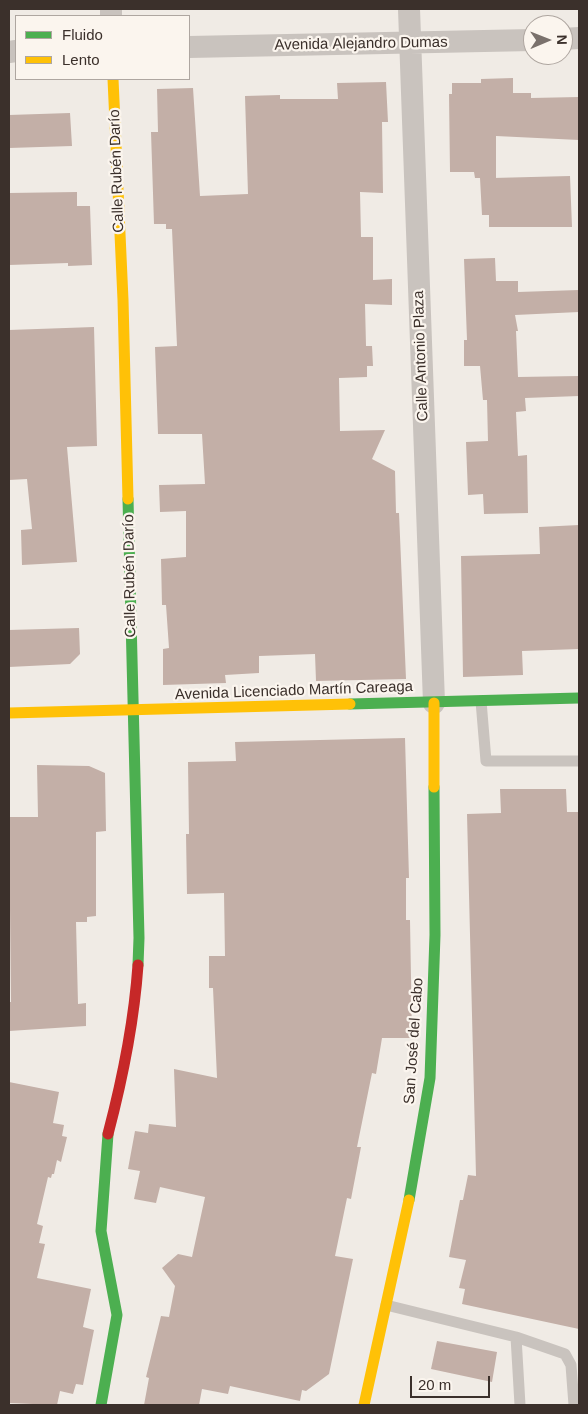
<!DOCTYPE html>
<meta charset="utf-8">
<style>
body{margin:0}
#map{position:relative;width:588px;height:1414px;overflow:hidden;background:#f0ebe5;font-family:Arial,sans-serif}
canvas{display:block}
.frame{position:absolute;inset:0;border:10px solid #3b302b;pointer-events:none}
.legend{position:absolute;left:15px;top:15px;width:175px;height:65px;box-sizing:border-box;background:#fbf5ee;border:1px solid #aea6a0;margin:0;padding:6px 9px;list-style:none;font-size:15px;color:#3b302b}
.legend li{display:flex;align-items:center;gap:10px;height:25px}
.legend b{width:25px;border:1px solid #aea6a0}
.north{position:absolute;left:523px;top:15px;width:50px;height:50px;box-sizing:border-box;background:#fbf5ee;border:1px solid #aea6a0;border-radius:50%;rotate:89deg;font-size:14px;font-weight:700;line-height:20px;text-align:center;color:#3b302b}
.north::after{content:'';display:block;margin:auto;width:18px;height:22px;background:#7a716c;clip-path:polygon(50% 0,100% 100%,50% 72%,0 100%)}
.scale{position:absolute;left:410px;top:1376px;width:80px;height:22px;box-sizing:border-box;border:2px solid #3b302b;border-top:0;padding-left:6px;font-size:15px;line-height:18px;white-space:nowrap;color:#3b302b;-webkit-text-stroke:4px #fbf5ee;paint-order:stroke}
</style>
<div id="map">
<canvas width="588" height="1414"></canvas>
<div class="frame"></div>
<ul class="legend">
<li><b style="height:6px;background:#4caf50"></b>Fluido</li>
<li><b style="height:6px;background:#ffc107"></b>Lento</li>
</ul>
<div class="north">N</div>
<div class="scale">20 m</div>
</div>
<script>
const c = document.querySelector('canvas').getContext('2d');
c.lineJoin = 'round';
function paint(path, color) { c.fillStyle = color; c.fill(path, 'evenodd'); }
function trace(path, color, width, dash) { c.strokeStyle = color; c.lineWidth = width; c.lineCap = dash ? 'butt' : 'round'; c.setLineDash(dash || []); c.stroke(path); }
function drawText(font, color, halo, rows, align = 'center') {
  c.font = font + ' Arial,sans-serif'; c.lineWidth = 4.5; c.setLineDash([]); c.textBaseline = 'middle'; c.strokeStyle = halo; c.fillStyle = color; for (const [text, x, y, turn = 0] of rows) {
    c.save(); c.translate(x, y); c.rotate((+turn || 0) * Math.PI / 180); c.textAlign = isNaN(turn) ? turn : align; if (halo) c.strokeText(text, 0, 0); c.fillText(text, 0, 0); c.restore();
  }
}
paint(new Path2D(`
 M513,78V93H531V98L579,97V140L496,136V178H493L570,176L572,227H489V215H482L480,178H475L474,172H450L449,94H452V83H481V79Z
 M386,82L388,122H382L383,193L360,192L361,237H373V280L392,279V305L365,304L366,346H372L373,366H367V377L339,378L340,431L385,430L372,459L395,471L396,513H399L406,679L316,681L315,654L259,656V673L225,675L226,683L163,685V649L169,648L166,605H162L161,559L186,557V511L160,512L159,485L205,484L202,434H158L155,347L177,346L172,229H166V224H154L151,132H158L157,89L193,88L200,196L248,194L245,96L280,95V99H338L337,83Z
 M70,113L72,146L9,148V115Z
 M77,192V206H90L92,265L68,266V263L9,265V193Z
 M495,258L496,281H518V292L579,290V312L515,315L518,331H516L518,377L579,376V396L525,398L526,411L516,412L518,456L527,455L528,513L484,514L483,494L468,495L466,442L488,441L487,400H483L480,366H464V340H467L464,259Z
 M94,327L97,446L67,447L77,562L22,565L21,530L32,529L27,479L9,480V330Z
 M579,525V649L522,651L523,675L463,677L461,556L540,554L539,527Z
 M79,628L80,654L70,664L9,667V630Z
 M405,738L409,878H406V920H410L412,1038H382L376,1074L372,1073L357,1147H361L351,1199L347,1198L335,1256L353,1259L329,1374L306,1391L302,1390L300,1401L230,1386L228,1394L202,1389L199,1405H144L149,1378L146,1377L161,1316L169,1317L175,1286L162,1268L178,1254L192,1257L205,1197L160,1187L156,1203L134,1199L140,1171L128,1169L135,1131L148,1133L149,1124L176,1127L174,1069L217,1078L213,988H209V956H225L224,893L187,894L186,834H189L188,762L236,761L235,742Z
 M37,765L89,766L105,773L106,831L96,832V916L87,917V922H76L78,1004L86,1003V1026L9,1031V1002H11L9,817H38Z
 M500,789H566L567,812H579V1329L462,1304L465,1289L459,1288L466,1260L449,1257L460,1200H463L468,1175L476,1176L467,814L501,813Z
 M9,1082L59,1092L53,1123L64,1125L62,1136L67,1137L61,1162L57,1160L54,1174H52L51,1178L48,1177L37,1224L43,1226L39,1243L45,1244L37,1278L91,1289L83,1327L94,1330L83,1385L76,1384L73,1394L60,1391L57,1405L9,1403Z
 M437,1341L497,1352L492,1382L431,1369Z`), '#c3afa7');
trace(new Path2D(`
 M481,701L486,761H579
 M386,1305L516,1337L565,1354L571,1365L574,1405
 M516,1337L520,1405`), '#c9c3be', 11);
trace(new Path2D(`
 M111,9V16
 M409,9L434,703
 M563,39L579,38
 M189,47L533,40
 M9,52L16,51`), '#c9c3be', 22);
trace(new Path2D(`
 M128,499L139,938L138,965
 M350,704L579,698
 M409,1200L430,1078L435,935L434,787
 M101,1405L117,1315L101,1231L108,1134`), '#4caf50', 11);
trace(new Path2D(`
 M113,79L123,300L128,499
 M434,703V787
 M9,713L350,704
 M364,1405L409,1200`), '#ffc107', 11);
trace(new Path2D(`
 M108,1134C123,1077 134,1023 138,965`), '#c62828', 11);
drawText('15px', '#3b302b', '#fbf5ee', [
 ["Avenida Alejandro Dumas",361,44,-1],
 ["Calle Rubén Darío",117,171,-92],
 ["Calle Antonio Plaza",421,356,-92],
 ["Calle Rubén Darío",130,576,-91],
 ["Avenida Licenciado Martín Careaga",294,691,-2],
 ["San José del Cabo",414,1041,-86]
]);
</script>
